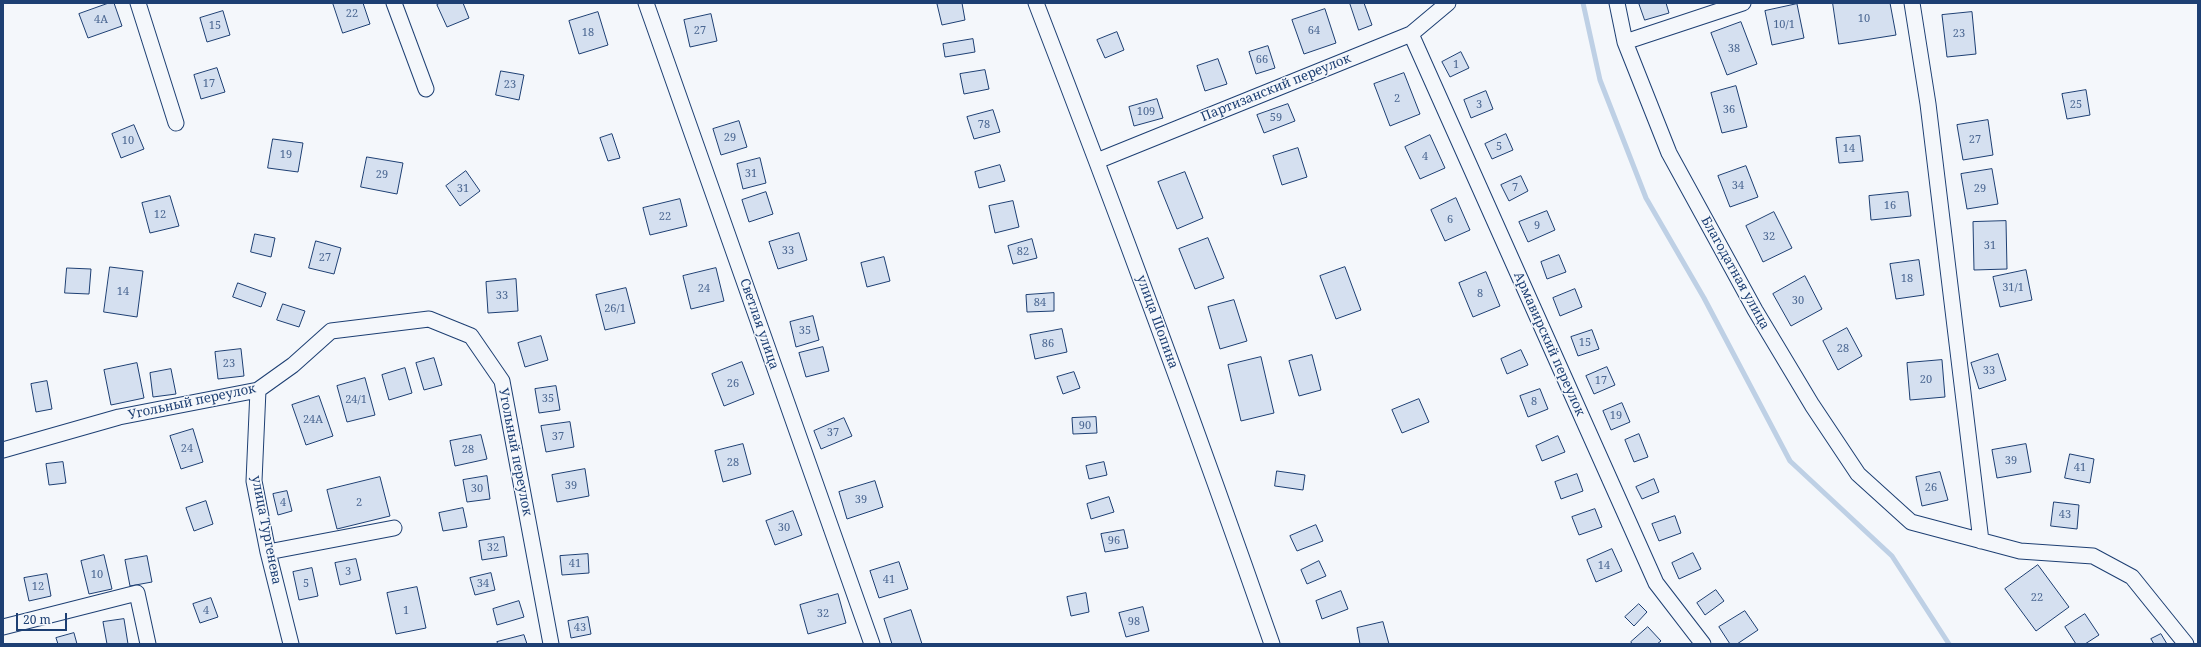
<!DOCTYPE html>
<meta charset="utf-8">
<style>
body{margin:0}
#map{position:relative;width:2201px;height:647px;overflow:hidden;background:#f4f7fb;font-family:"Noto Serif",serif}
canvas{display:block}
.frame{position:absolute;inset:0;border:4px solid #1d3f73;pointer-events:none}
.scale{position:absolute;left:16px;top:613px;width:51px;height:18px;box-sizing:border-box;border:2px solid #1d3f73;border-top:0;padding-left:5px;font-size:12px;line-height:14px;white-space:nowrap;color:#1d3f73;-webkit-text-stroke:3px #f4f7fb;paint-order:stroke}
</style>
<div id="map">
<canvas width="2201" height="647"></canvas>
<div class="frame"></div>
<div class="scale">20 m</div>
</div>
<script>
const c = document.querySelector('canvas').getContext('2d');
c.lineJoin = 'round';
function trace(path, color, width, dash) { c.strokeStyle = color; c.lineWidth = width; c.lineCap = dash ? 'butt' : 'round'; c.setLineDash(dash || []); c.stroke(path); }
function paint(path, color) { c.fillStyle = color; c.fill(path, 'evenodd'); }
function drawText(font, color, halo, rows, align = 'center') {
  c.font = font + ' "Noto Serif",serif'; c.lineWidth = 3; c.setLineDash([]); c.textBaseline = 'middle'; c.strokeStyle = halo; c.fillStyle = color; for (const [text, x, y, turn = 0] of rows) {
    c.save(); c.translate(x, y); c.rotate((+turn || 0) * Math.PI / 180); c.textAlign = isNaN(turn) ? turn : align; if (halo) c.strokeText(text, 0, 0); c.fillText(text, 0, 0); c.restore();
  }
}
trace(new Path2D(`
 M1583,3L1600,80L1646,198L1704,298L1790,461L1892,556L1949,644`), '#bed0e5', 5);
const building = new Path2D(`
 M109,3H114L122,26L88,38L79,14Z
 M333,3H363L370,24L343,33Z
 M440,3H463L469,18L447,27L437,5Z
 M962,3L965,20L942,25L937,4Z
 M1350,3H1364L1372,25L1359,30Z
 M1639,3H1666L1669,13L1645,20Z
 M1833,3H1890L1896,35L1839,44Z
 M1797,4L1804,38L1772,45L1765,11Z
 M1325,9L1336,43L1304,54L1292,20Z
 M223,11L230,35L207,42L200,18Z
 M598,12L608,45L579,54L569,21Z
 M1972,12L1976,54L1947,57L1942,15Z
 M711,14L717,41L690,47L684,20Z
 M1741,22L1757,64L1727,75L1711,33Z
 M1117,32L1124,50L1105,58L1097,40Z
 M973,39L975,52L945,57L943,44Z
 M1268,46L1275,68L1256,74L1249,52Z
 M1461,52L1469,68L1450,77L1442,62Z
 M1218,59L1227,84L1205,91L1197,66Z
 M217,68L225,92L201,99L194,75Z
 M985,70L989,89L964,94L960,74Z
 M501,71L524,75L519,100L496,95Z
 M1404,73L1420,114L1390,126L1374,84Z
 M1736,86L1747,127L1722,133L1711,93Z
 M2086,90L2090,115L2067,119L2062,94Z
 M1486,91L1493,109L1471,118L1464,100Z
 M1157,99L1163,118L1134,126L1129,107Z
 M1288,104L1295,121L1264,133L1257,115Z
 M993,110L1000,132L974,139L967,117Z
 M1988,120L1993,155L1963,160L1957,125Z
 M739,121L747,147L721,155L713,129Z
 M134,125L144,149L121,158L112,134Z
 M612,134L620,158L608,161L600,138Z
 M1506,134L1513,150L1492,159L1485,144Z
 M1430,135L1445,168L1420,179L1405,147Z
 M1860,136L1863,161L1839,163L1836,138Z
 M273,139L303,143L298,172L268,168Z
 M1298,148L1307,177L1282,185L1273,156Z
 M367,157L403,163L397,194L361,187Z
 M760,158L766,183L743,189L737,164Z
 M1000,165L1005,181L979,188L975,172Z
 M1746,166L1758,197L1730,207L1718,176Z
 M1992,169L1998,204L1967,209L1961,174Z
 M466,171L480,191L460,206L446,186Z
 M1185,172L1203,218L1177,229L1158,182Z
 M1521,176L1528,191L1509,201L1501,185Z
 M766,192L773,214L749,222L742,200Z
 M1908,192L1911,216L1871,220L1869,196Z
 M170,196L179,226L150,233L142,203Z
 M1456,198L1470,230L1445,241L1431,210Z
 M680,199L687,226L650,235L643,208Z
 M1013,201L1019,227L995,233L989,206Z
 M1547,211L1555,230L1528,242L1519,222Z
 M1774,212L1792,248L1763,262L1746,226Z
 M2006,221L2007,269L1974,270L1973,222Z
 M799,233L807,260L778,269L769,242Z
 M255,234L275,238L271,257L251,252Z
 M1208,238L1224,278L1195,289L1179,249Z
 M1032,239L1037,258L1013,264L1008,246Z
 M316,241L341,248L334,274L309,268Z
 M1559,255L1566,272L1547,279L1541,262Z
 M884,257L890,281L867,287L861,263Z
 M1919,260L1924,295L1896,299L1890,264Z
 M110,267L143,271L137,317L104,312Z
 M1345,267L1361,310L1336,319L1320,276Z
 M67,268L91,269L89,294L65,293Z
 M716,268L724,301L691,309L683,276Z
 M2026,270L2032,300L2000,307L1993,277Z
 M1486,272L1500,306L1473,317L1459,283Z
 M1805,276L1822,309L1791,326L1773,294Z
 M516,279L518,311L488,313L486,282Z
 M238,283L266,293L261,307L233,297Z
 M626,288L635,323L605,330L596,295Z
 M1575,289L1582,307L1560,316L1553,298Z
 M1054,293V311L1027,312L1026,295Z
 M1234,300L1247,341L1220,349L1208,307Z
 M283,304L305,311L299,327L277,320Z
 M813,316L819,340L796,347L790,322Z
 M1847,328L1862,356L1838,370L1823,341Z
 M1062,329L1067,352L1035,359L1030,335Z
 M1592,330L1599,349L1578,356L1571,337Z
 M541,336L548,360L525,367L518,343Z
 M823,347L829,371L806,377L799,353Z
 M241,349L244,376L218,379L215,352Z
 M1521,350L1528,365L1507,374L1501,359Z
 M1998,354L2006,380L1979,389L1971,363Z
 M1312,355L1321,390L1299,396L1289,361Z
 M1261,357L1274,413L1241,421L1228,365Z
 M434,358L442,385L424,390L416,363Z
 M1942,360L1945,397L1910,400L1907,363Z
 M742,362L754,394L724,406L712,374Z
 M137,363L144,398L111,405L104,370Z
 M1607,367L1615,385L1594,394L1586,376Z
 M405,368L412,393L389,400L382,375Z
 M171,369L176,394L153,397L150,373Z
 M1074,372L1080,388L1063,394L1057,377Z
 M365,378L375,415L347,422L337,386Z
 M47,381L52,409L36,412L31,384Z
 M556,386L560,410L539,413L535,389Z
 M1540,389L1548,409L1528,417L1520,396Z
 M319,396L333,436L306,445L292,405Z
 M1419,399L1429,422L1402,433L1392,410Z
 M1622,403L1630,422L1611,430L1603,411Z
 M1096,417L1097,433L1073,434L1072,418Z
 M844,418L852,436L821,449L814,431Z
 M570,422L574,447L546,452L541,426Z
 M193,429L203,462L181,469L170,436Z
 M1639,434L1648,457L1634,462L1625,440Z
 M481,435L487,459L455,466L450,441Z
 M1558,436L1565,452L1542,461L1536,446Z
 M743,444L751,474L723,482L715,451Z
 M2026,444L2031,472L1997,478L1992,450Z
 M2070,454L2094,459L2090,483L2065,478Z
 M63,462L66,483L49,485L46,464Z
 M1104,462L1107,475L1089,479L1086,466Z
 M585,469L589,496L557,502L552,475Z
 M1277,471L1305,475L1303,490L1275,486Z
 M1940,472L1948,500L1922,506L1916,477Z
 M1577,474L1583,491L1561,499L1555,482Z
 M487,476L490,499L467,502L463,480Z
 M380,477L390,516L337,529L327,490Z
 M1654,479L1659,492L1642,499L1636,487Z
 M875,481L883,507L847,519L839,492Z
 M287,491L292,511L278,515L273,494Z
 M1109,497L1114,512L1091,519L1087,504Z
 M206,501L213,524L194,531L186,508Z
 M2054,502L2079,505L2077,529L2051,526Z
 M463,508L467,527L443,531L439,513Z
 M1595,509L1602,527L1579,535L1572,517Z
 M793,511L802,535L775,545L766,521Z
 M1675,516L1681,533L1659,541L1652,524Z
 M1316,525L1323,541L1297,551L1290,536Z
 M1124,530L1128,548L1105,552L1101,534Z
 M504,537L507,556L482,560L479,541Z
 M1612,549L1622,571L1596,582L1587,560Z
 M1693,553L1701,569L1679,579L1672,563Z
 M588,554L589,573L562,575L560,556Z
 M104,555L112,589L89,594L81,561Z
 M147,556L152,582L130,586L125,560Z
 M356,559L361,580L340,585L335,563Z
 M1319,561L1326,576L1307,584L1301,570Z
 M899,562L908,589L879,598L870,571Z
 M2038,565L2069,607L2036,631L2005,589Z
 M312,568L318,596L299,600L293,572Z
 M491,573L495,590L475,595L470,578Z
 M47,574L51,596L29,601L24,578Z
 M417,587L426,628L396,634L387,593Z
 M1716,590L1724,601L1705,615L1697,603Z
 M1341,591L1348,609L1322,619L1316,601Z
 M1086,593L1089,612L1071,616L1067,597Z
 M838,594L846,623L808,634L800,605Z
 M211,598L218,617L200,623L193,604Z
 M519,601L524,617L497,625L493,609Z
 M1639,604L1647,612L1634,626L1625,617Z
 M1143,607L1149,631L1126,637L1119,613Z
 M911,610L922,644H892L884,619Z
 M1745,611L1758,630L1737,644H1730L1719,627Z
 M2085,614L2099,635L2085,644H2076L2065,627Z
 M588,617L591,634L571,638L568,621Z
 M124,619L128,644H107L103,622Z
 M1383,622L1389,644H1360L1357,628Z
 M1648,627L1661,641L1657,644H1632L1631,642Z
 M74,633L77,644H58L56,638Z
 M2161,634L2167,644H2154L2151,639Z
 M524,635L527,644H498L497,642Z`);
paint(building, '#d5e0f0');
trace(building, '#1d3f73', 1);
const street = new Path2D(`
 M138,3L176,123
 M394,3L426,89
 M646,3L872,644
 M1036,3C1118,215 1197,429 1272,644
 M1617,3L1625,42L1669,153L1755,310L1812,405L1858,474L1911,522L2020,551L2093,556L2132,577L2186,644
 M1912,3L1928,104L1981,541
 M1411,34L1656,583L1703,644
 M1625,42L1743,3
 M1097,161L1411,34L1448,3
 M258,390L254,481L268,552L291,644
 M3,450L119,417L258,390L293,365L331,331L429,319L471,336L502,381L551,644
 M268,552L394,528
 M3,627L137,593L148,644`);
trace(street, '#1d3f73', 17);
trace(street, '#f4f7fb', 15);
drawText('11px', '#4b6792', null, [
 ["22",352,14],
 ["10",1864,19],
 ["4А",101,20],
 ["10/1",1784,25],
 ["15",215,26],
 ["27",700,31],
 ["64",1314,31],
 ["18",588,33],
 ["23",1959,34],
 ["38",1734,49],
 ["66",1262,60],
 ["1",1456,65],
 ["17",209,84],
 ["23",510,85],
 ["2",1397,99],
 ["3",1479,105],
 ["25",2076,105],
 ["36",1729,110],
 ["109",1146,112],
 ["59",1276,118],
 ["78",984,125],
 ["29",730,138],
 ["27",1975,140],
 ["10",128,141],
 ["5",1499,147],
 ["14",1849,149],
 ["19",286,155],
 ["4",1425,157],
 ["31",751,174],
 ["29",382,175],
 ["34",1738,186],
 ["7",1515,188],
 ["31",463,189],
 ["29",1980,189],
 ["16",1890,206],
 ["12",160,215],
 ["22",665,217],
 ["6",1450,220],
 ["9",1537,226],
 ["32",1769,237],
 ["31",1990,246],
 ["33",788,251],
 ["82",1023,252],
 ["27",325,258],
 ["18",1907,279],
 ["31/1",2013,288],
 ["24",704,289],
 ["14",123,292],
 ["8",1480,294],
 ["33",502,296],
 ["30",1798,301],
 ["84",1040,303],
 ["26/1",615,309],
 ["35",805,331],
 ["15",1585,343],
 ["86",1048,344],
 ["28",1843,349],
 ["23",229,364],
 ["33",1989,371],
 ["20",1926,380],
 ["17",1601,381],
 ["26",733,384],
 ["35",548,399],
 ["24/1",356,400],
 ["8",1534,402],
 ["19",1616,416],
 ["24А",313,420],
 ["90",1085,426],
 ["37",833,433],
 ["37",558,437],
 ["24",187,449],
 ["28",468,450],
 ["39",2011,461],
 ["28",733,463],
 ["41",2080,468],
 ["39",571,486],
 ["26",1931,488],
 ["30",477,489],
 ["39",861,500],
 ["4",283,503],
 ["2",359,503],
 ["43",2065,515],
 ["30",784,528],
 ["96",1114,541],
 ["32",493,548],
 ["41",575,564],
 ["14",1604,566],
 ["3",348,572],
 ["10",97,575],
 ["41",889,580],
 ["5",306,584],
 ["34",483,584],
 ["12",38,587],
 ["22",2037,598],
 ["4",206,611],
 ["1",406,611],
 ["32",823,614],
 ["98",1134,622],
 ["43",580,628]
]);
drawText('13px', '#1d3f73', '#f4f7fb', [
 ["Партизанский переулок",1276,88,-22],
 ["Благодатная улица",1735,273,61],
 ["улица Шопина",1157,322,70],
 ["Светлая улица",759,324,71],
 ["Армавирский переулок",1549,344,66],
 ["Угольный переулок",192,402,-12],
 ["Угольный переулок",515,452,79],
 ["улица Тургенева",266,530,79]
]);
</script>
